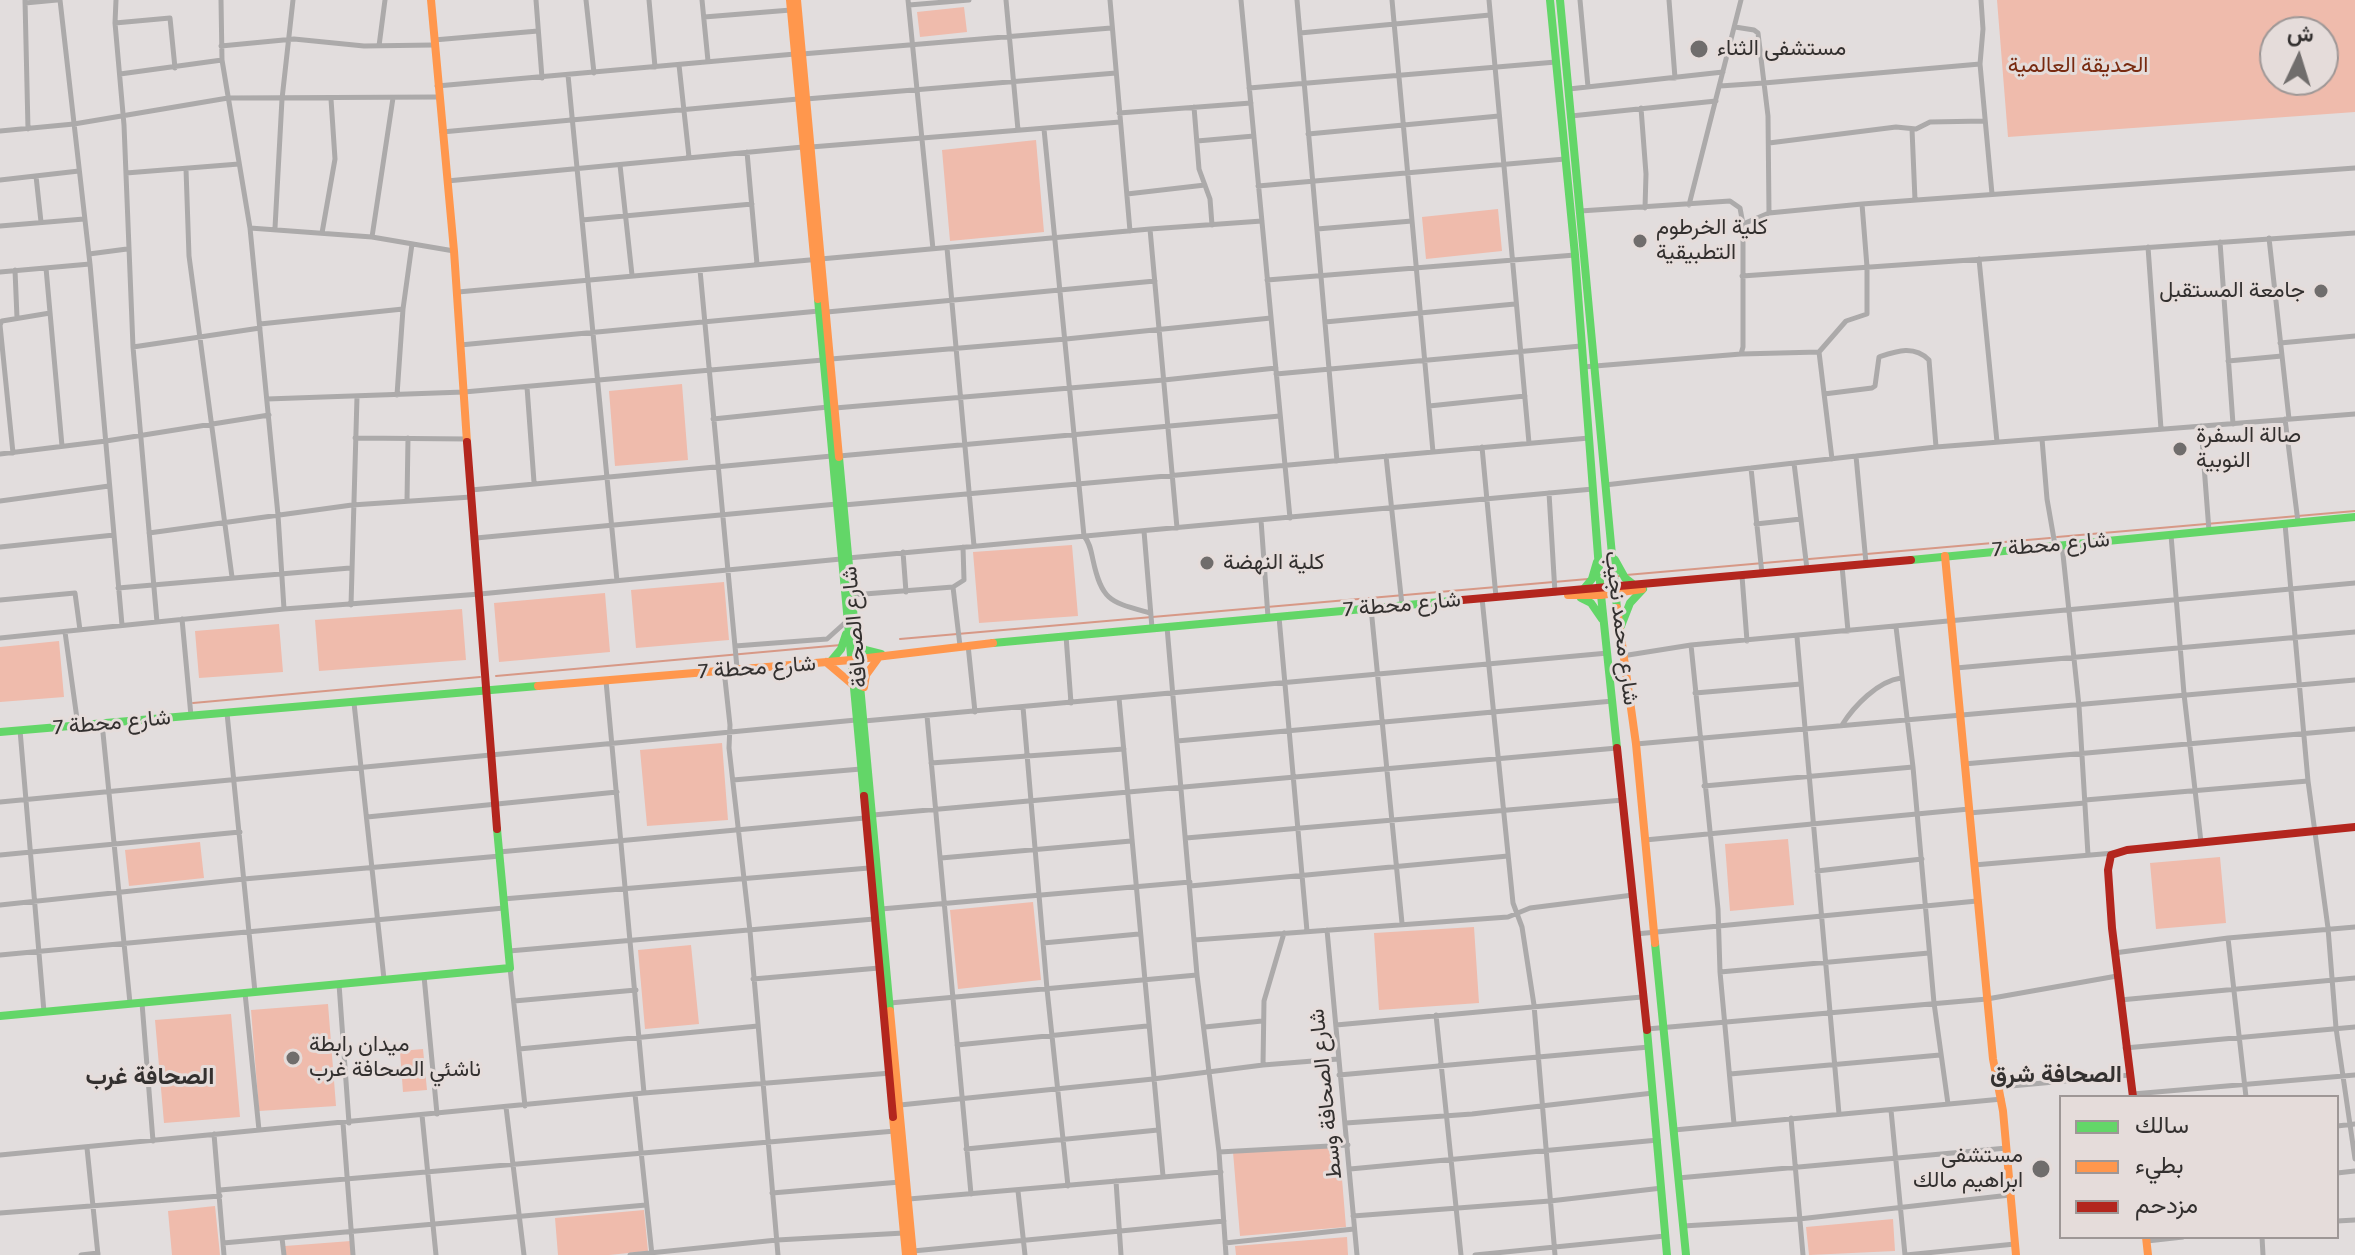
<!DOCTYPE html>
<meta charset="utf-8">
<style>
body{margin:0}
#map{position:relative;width:2355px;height:1255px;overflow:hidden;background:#e2dddd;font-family:Karla,Vazirmatn,sans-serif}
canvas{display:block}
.legend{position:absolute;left:2059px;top:1095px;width:280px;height:144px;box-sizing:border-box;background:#e5dcda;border:2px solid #9e9796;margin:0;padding:10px 14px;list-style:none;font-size:24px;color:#33302f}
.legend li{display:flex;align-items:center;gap:16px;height:40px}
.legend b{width:40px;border:2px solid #9e9796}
.north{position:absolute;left:2259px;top:16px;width:80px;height:80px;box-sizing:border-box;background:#e5dcda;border:2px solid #9e9796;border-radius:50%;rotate:4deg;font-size:22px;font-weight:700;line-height:32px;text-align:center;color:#33302f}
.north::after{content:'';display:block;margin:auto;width:28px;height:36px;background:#706d6c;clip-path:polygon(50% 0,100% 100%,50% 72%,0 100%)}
</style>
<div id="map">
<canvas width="2355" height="1255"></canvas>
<ul class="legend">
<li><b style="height:10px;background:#63d668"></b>سالك</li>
<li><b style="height:10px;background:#ff974d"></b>بطيء</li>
<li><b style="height:10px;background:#b3261e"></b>مزدحم</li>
</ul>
<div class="north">ش</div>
</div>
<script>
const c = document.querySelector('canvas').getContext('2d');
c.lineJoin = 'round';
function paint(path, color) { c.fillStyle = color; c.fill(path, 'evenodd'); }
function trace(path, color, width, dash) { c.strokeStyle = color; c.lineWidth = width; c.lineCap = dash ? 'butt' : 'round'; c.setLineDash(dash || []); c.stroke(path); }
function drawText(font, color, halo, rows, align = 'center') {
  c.font = font + ' Karla,Vazirmatn,sans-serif'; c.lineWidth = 6; c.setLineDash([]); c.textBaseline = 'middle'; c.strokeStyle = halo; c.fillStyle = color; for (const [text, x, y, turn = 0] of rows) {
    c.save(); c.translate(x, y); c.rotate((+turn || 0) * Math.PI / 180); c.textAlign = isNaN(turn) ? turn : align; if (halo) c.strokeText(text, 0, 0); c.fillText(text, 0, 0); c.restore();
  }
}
paint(new Path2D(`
 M1997,0H2355V112L2008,137ZM2275,32H2323V80H2275Z
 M964,7L967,32L920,37L917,12Z
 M1036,140L1044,232L950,241L942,150Z
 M1498,209L1502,251L1426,259L1422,217Z
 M682,384L688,460L615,466L609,391Z
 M1072,545L1078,616L979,623L973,552Z
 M724,582L729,640L636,648L631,590Z
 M605,593L610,652L499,662L494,603Z
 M462,609L466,660L319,671L315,620Z
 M279,624L283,672L199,678L195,631Z
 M59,641L64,697L0,702V647Z
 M722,743L728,820L647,826L640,750Z
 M1788,839L1794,905L1730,911L1725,844Z
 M200,842L204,878L129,886L125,850Z
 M2220,857L2226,923L2156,929L2150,863Z
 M1033,902L1041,980L958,989L950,910Z
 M1474,927L1479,1003L1379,1010L1374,933Z
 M691,945L699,1024L645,1029L638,950Z
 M328,1004L336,1106L259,1111L251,1010Z
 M231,1014L240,1117L164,1123L155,1020Z
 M423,1049L427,1090L403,1092L400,1051Z
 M1339,1143L1346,1227L1240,1236L1233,1152Z
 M215,1206L220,1255H172L168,1211Z
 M644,1210L648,1251L609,1255H558L555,1218Z
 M1893,1219L1895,1251L1809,1255L1806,1227Z
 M1347,1237L1348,1255H1236L1235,1246Z
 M351,1241L352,1255H286L285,1246Z`), '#efbbac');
trace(new Path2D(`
 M2057,537L2355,511
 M1626,575L2050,538
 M1603,577L1620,576
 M900,639L1588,579
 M496,676L841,645
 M193,703L480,677`), '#d79886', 2);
trace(new Path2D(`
 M25,0L28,129
 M60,0L90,264L122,625
 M116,0L115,23L124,125L133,347L157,622
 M221,0L222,60L250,228L278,515L284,609
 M536,0L542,78
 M586,0L594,73
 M649,0L655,67
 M702,0L708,61
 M908,0L933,249
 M1006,0L1018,130
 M1110,0L1130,231
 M1241,0L1290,518
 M1297,0L1337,461
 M1392,0L1433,452
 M1489,0L1529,443
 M1580,0L1588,87
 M1669,0L1675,78
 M1981,0L1983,29L1980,64L1992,194
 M25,3L57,0
 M909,5L969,0
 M704,17L791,10
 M115,23L170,18L175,68
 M1300,33L1490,15
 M434,40L538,31
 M221,46L294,39L364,46L433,45
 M379,46L385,0
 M802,54L1111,28
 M679,65L689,157
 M120,74L222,60
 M568,75L617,581
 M437,86L795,54
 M1720,86L1764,83L1758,33L1754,30L1735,27
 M1249,88L1556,62
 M1569,89L1723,72
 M806,99L1116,73
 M1194,107L1199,169L1210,199L1212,225
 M1641,108L1646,174L1645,208
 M1119,113L1251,103
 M1571,116L1716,101
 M1044,129L1084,536C1090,543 1091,551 1093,560C1102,602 1111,602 1150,613
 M1912,129L1915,200
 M0,131L74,124L228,98L438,97
 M442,132L798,99
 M1308,134L1499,116
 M1197,141L1254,136
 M1769,143L1896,127L1916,129L1930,122L1984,121
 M811,147L1120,122
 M747,152L757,264
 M620,165L632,275
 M186,169L189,256L232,577
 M126,173L239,164
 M36,176L41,222
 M0,180L79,171
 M447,181L803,147
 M1258,186L1565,159
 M1127,194L1205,185
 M1689,205L1741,0
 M1580,211L1730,201L1740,208L1743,224V347L1741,354L1583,367
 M1769,213L1768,116L1764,83L1980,64
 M582,220L752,204
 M1743,224L1769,213L1862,204L2355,168
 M0,226L84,219
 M250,228L372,237L454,251
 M275,228L282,99L293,0
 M1150,229L1177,528
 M1317,229L1412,221
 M322,233L335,159L331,99
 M372,237L393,98
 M2269,238L2289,419
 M2220,242L2233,424
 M2148,247L2161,429
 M947,248L974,546
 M89,254L127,249
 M1979,259L1997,442
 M46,268L62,446
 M15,270L17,318
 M700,270L737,668
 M0,272L90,264
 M1742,276L2355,233
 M1267,280L1575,255
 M458,292L1150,229L1262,221
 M827,312L1155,281
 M1325,322L1515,304
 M260,324L403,309
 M2280,343L2355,336
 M460,345L819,311
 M133,347L260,328
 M1819,352L1832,459
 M1741,354L1819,352L1846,321L1867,314V267L1862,204
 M831,359L1066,339L1271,318
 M2228,361L2282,356
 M1276,374L1581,346
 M527,387L534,482
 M1824,394L1872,388L1875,386L1879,357C1897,351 1914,345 1929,360L1936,447
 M397,395L403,309L412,244
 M267,399L464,392L823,360
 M1429,406L1525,396
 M835,408L1164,380L1276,368
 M713,419L828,407
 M2285,419L2298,522
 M2201,426L2209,531
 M355,438L468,439
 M2042,439L2047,499L2055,545
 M1482,447L1496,597
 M13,453L0,325L2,321L50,313
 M0,454L106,441L269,415
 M839,456L1280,416
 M1386,456L1402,605
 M1856,456L1866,563
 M1751,468L1762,574
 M1605,485L1794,463
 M471,490L832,456
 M1549,493L1555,593
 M0,501L109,486
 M407,501L408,438
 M844,505L1589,438
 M1261,520L1268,617
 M1756,524L1801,519
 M2285,524L2308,781L2328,928L2336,1028L2355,1159
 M1144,531L1152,628
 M149,533L352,505L471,497
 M2171,535L2184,694L2201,842
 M476,538L837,504
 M2062,545L2079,706L2088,855
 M0,547L114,535
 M903,552L906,592
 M848,558L1593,489
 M1842,566L1848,631
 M1807,569L1794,463L1936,447L2355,414
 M1742,576L1747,641
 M118,588L350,568
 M852,595L953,587
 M1482,598L1513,903L1522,927L1534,1005L1555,1255
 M0,600L75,593L80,630
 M351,605L357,397
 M1371,608L1402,923
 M1279,617L1307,931
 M182,619L191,716
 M1167,627L1197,975L1219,1152L1226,1255
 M1896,627L1913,767L1934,1003L1948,1104
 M65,632L78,726
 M1066,636L1071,703
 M1797,637L1839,1114
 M0,638L284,609L480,594L841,559
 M968,645L975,712
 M1691,645L1718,909L1720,972L1734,1124
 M735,646L827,639L847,621
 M960,646L953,587L964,580L963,547
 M1622,656L1691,645L2355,583
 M1956,668L2355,632
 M724,670L730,725L729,748L750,931L778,1255
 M606,681L644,1093
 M1695,693L1801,684
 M1119,698L1163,1176
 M354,703L384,979
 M1023,707L1047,989L1068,1186
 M227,713L255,992
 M927,716L971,1194
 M864,721L1608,653
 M102,723L130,1003
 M1842,725C1854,706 1878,681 1901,678
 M20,730L44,1012
 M1177,741L1613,701
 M1636,744L2355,680
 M931,763L1124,749
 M1964,764L2355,729
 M733,780L861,769
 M1704,786L1913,767
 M2085,800L2308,781
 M0,802L856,720
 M1969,813L2085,803
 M873,815L1617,748
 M367,817L617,792
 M1186,838L1623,800
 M1645,840L1969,809
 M499,852L865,818
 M0,855L240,832
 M941,858L1131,841
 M1974,865L2114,853
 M1817,871L1922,859
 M1190,886L1508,856
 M503,899L869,868
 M0,905L244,879L500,856
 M881,909L1190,882
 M1327,930L1357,1255
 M1636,934L1977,901
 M2228,938L2246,1097
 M1194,940L1508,917L1530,908L1633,895
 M1043,943L1139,934
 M509,951L874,919
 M2114,953L2228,938L2355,927
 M0,955L504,908
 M510,968L525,1106
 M1720,972L1929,953
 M424,976L437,1114
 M753,979L879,968
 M339,984L349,1123
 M245,993L259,1130
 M2120,1000L2355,978
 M514,1001L636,990
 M142,1003L153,1141
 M890,1003L1197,975
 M1436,1015L1461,1255
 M1336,1025L1642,997
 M1205,1027L1262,1021
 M1647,1029L1987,999L2117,976
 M957,1045L1147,1026
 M2125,1048L2355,1027
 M519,1049L758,1026
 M1263,1065L1264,1001L1284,933
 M1730,1074L1940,1055
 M1339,1075L1649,1047
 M2000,1087L2130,1075
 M635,1094L652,1255
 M2133,1094L2355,1075
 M900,1105L1153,1079L1263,1065L1338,1059
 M506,1107L524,1255
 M1891,1110L1905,1255
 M422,1115L436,1255
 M1791,1118L1803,1255
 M343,1123L353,1255
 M1346,1123L1472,1114L1653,1093
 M2337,1126L2355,1124
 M1674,1130L2002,1099
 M214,1134L224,1255
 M87,1148L98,1255
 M966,1149L1158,1130
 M1219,1152L1348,1145
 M0,1155L644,1093L891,1073
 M1350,1169L1658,1140
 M2337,1173L2355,1171
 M1678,1178L2007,1148
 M1116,1181L1121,1255
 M220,1190L895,1131
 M1018,1191L1025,1255
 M772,1193L900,1182
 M909,1199L1221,1172
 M0,1213L220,1196
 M1353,1216L1550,1201L1662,1188
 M2337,1221L2355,1220
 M1683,1226L1799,1219L2010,1195
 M2262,1237L2263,1255
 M282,1238L284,1255
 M2147,1241L2183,1237
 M223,1243L646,1205
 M1225,1243L1354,1229
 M913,1251L1224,1221
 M81,1255L98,1253
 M630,1255L777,1240L904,1233
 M1475,1255L1665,1236
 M1906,1255L2015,1244`), '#acaaaa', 5);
trace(new Path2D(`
 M1550,0L1575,255L1601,595L1617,748
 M1560,0L1617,608
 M818,299L864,796
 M839,457L890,1011
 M1615,560L1625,578L1634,585
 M1911,560L2355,517
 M1582,591L1592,579L1597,562
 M1581,598L1591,603L1602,619
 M1621,626L1630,603L1643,589
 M857,643L865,650L881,654
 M993,643L1462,600
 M831,661L841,649L846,634
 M0,732L538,686
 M1655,943L1686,1255
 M0,1016L510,968L497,829
 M1647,1030L1667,1255`), '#63d668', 8);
trace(new Path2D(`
 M431,0L454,251L467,442
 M790,0L818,299
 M797,0L839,457
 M1945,556L1993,1059L2003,1111L2016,1255
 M1568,595H1601L1642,589
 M1617,608L1636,744L1655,943
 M826,662L852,684
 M538,686L851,660L993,643
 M864,687L866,675L879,657
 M890,1011L913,1255
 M893,1117L906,1255
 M2146,1237L2148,1255`), '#ff974d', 8);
trace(new Path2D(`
 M467,442L497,829
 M1462,600L1911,560
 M1617,748L1647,1030
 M864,796L893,1117
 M2133,1097L2112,928L2108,870L2111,855L2127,850L2355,827`), '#b3261e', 8);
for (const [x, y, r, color] of [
 [1699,49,10,"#706d6c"],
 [1640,241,8,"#706d6c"],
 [2321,291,8,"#706d6c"],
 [2180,449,8,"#706d6c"],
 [1207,563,8,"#706d6c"],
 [293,1058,8,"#706d6c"],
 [2041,1169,10,"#706d6c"]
]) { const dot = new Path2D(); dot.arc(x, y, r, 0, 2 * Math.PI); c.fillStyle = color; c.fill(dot); trace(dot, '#e5dcda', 3); }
drawText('22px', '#33302f', '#e5dcda', [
 ["مستشفى الثناء",1717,49],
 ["كلية الخرطوم",1656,228],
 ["التطبيقية",1656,253],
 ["جامعة المستقبل",2305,291,"right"],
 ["صالة السفرة",2196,436],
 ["النوبية",2196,461],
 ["كلية النهضة",1223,563],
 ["ميدان رابطة",309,1045],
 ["ناشئي الصحافة غرب",309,1070],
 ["مستشفى",2023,1156,"right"],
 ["ابراهيم مالك",2023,1181,"right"]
], 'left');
drawText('22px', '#782a10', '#e5dcda', [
 ["الحديقة العالمية",2078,66]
]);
drawText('22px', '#33302f', '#e5dcda', [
 ["شارع محطة 7",2051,545,-5],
 ["شارع محطة 7",1402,605,-5],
 ["شارع الصحافة",855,627,-95],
 ["شارع محمد نجيب",1621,628,83],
 ["شارع محطة 7",757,668,-4],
 ["شارع محطة 7",112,723,-5],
 ["شارع الصحافة وسط",1326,1094,-96]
]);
drawText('bold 24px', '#33302f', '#e5dcda', [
 ["الصحافة شرق",2056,1075],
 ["الصحافة غرب",150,1077]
]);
</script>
